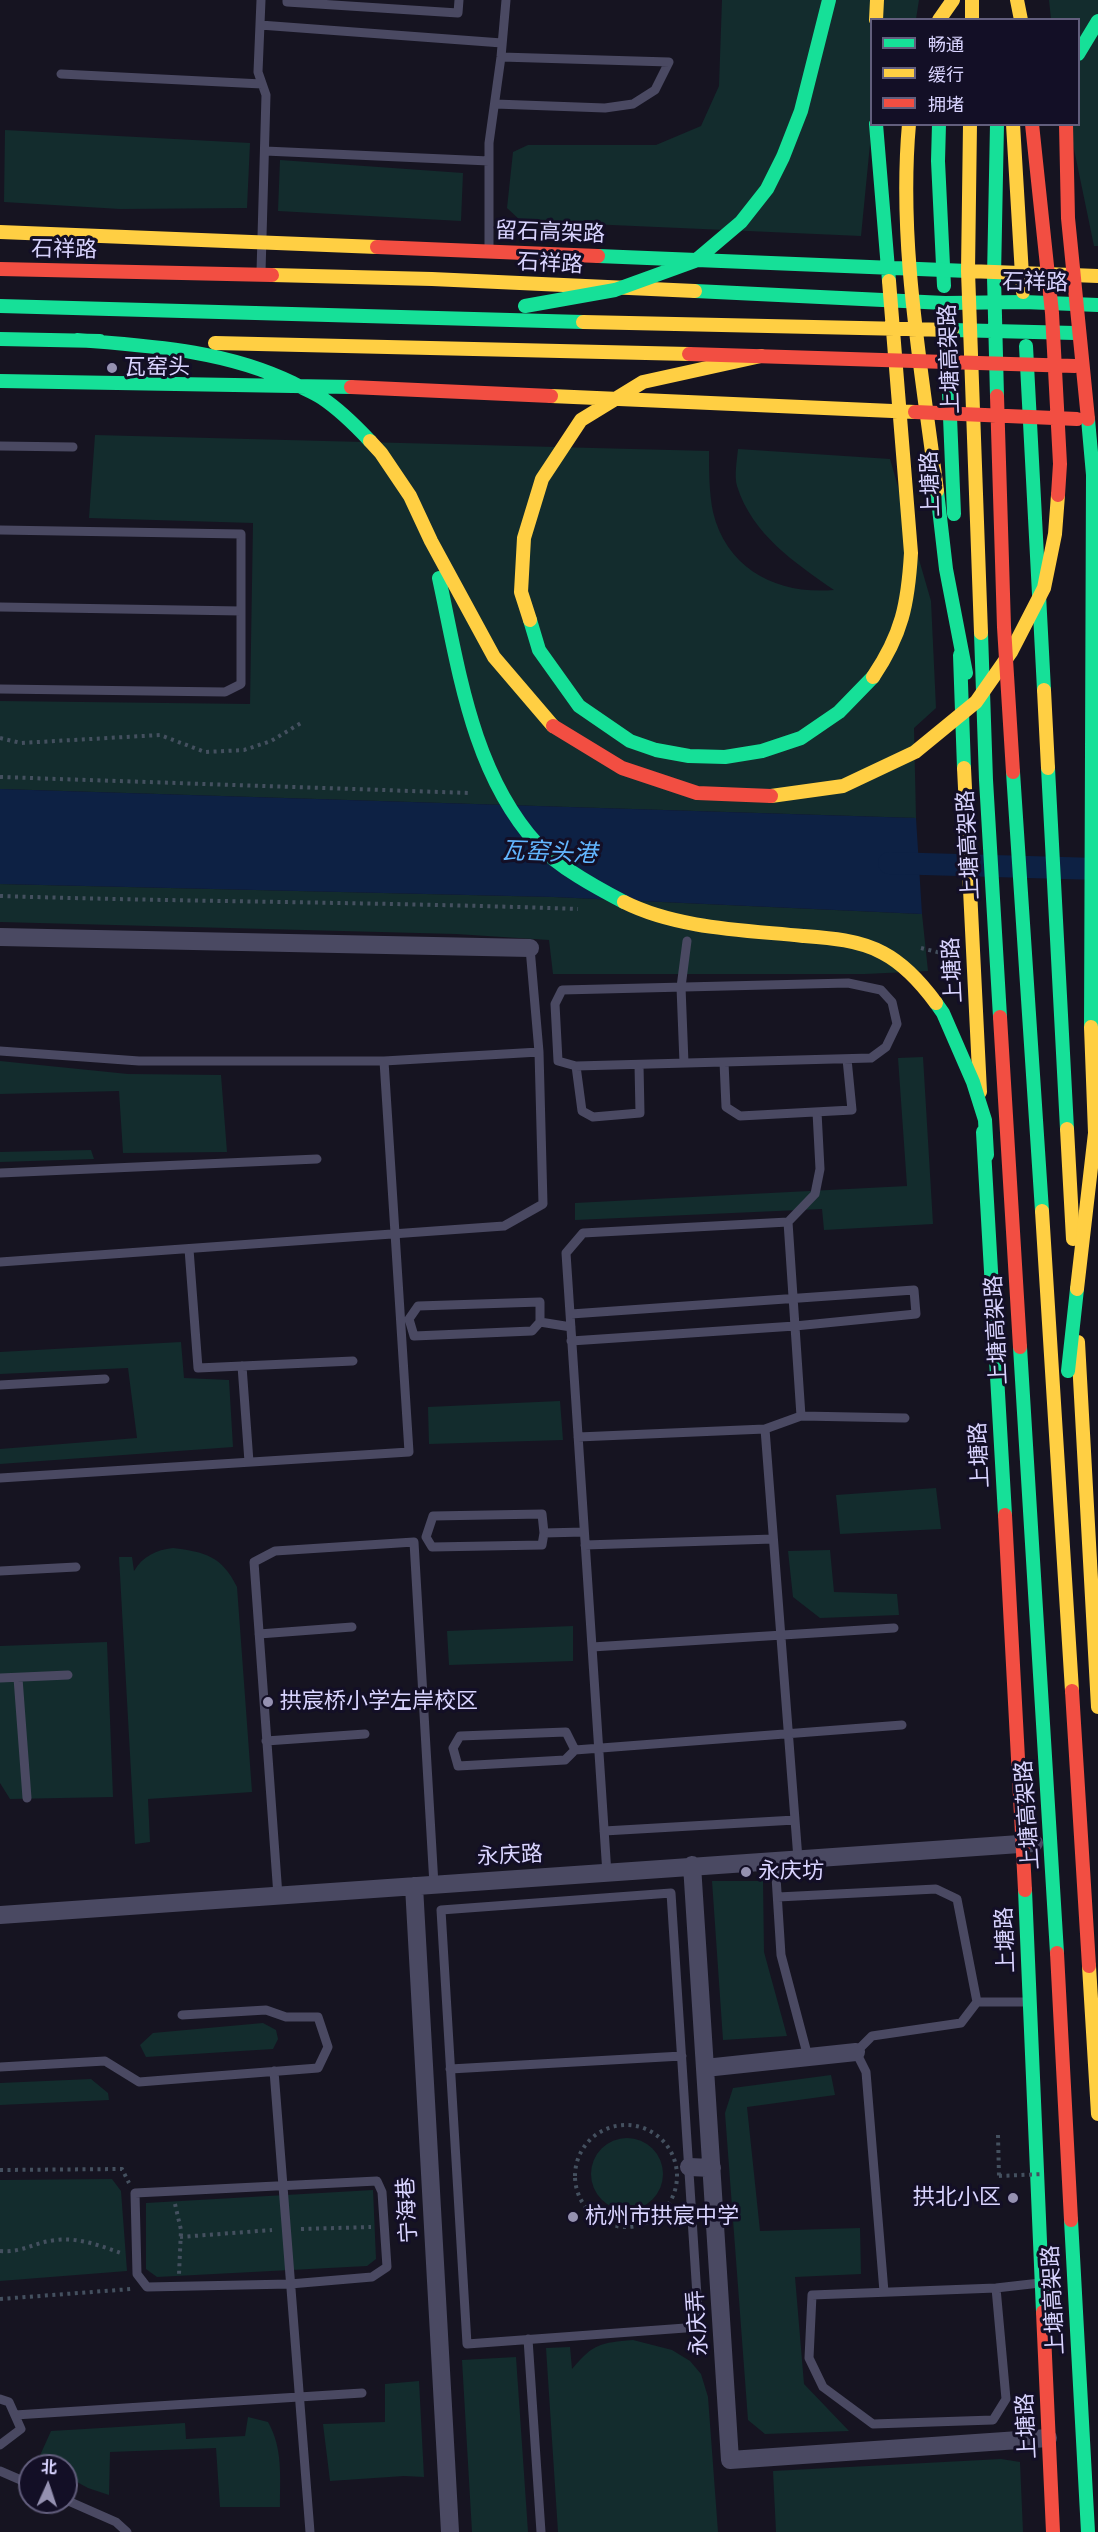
<!DOCTYPE html>
<meta charset="utf-8">
<style>
body{margin:0}
#map{position:relative;width:1098px;height:2532px;overflow:hidden;background:#161421;font-family:Karla,"Noto Sans SC",sans-serif}
canvas{display:block}
.legend{position:absolute;left:870px;top:18px;width:210px;height:108px;box-sizing:border-box;background:#130f26;border:2px solid #625e7d;margin:0;padding:8px 10px;list-style:none;font-size:18px;color:#d9d4ff}
.legend li{display:flex;align-items:center;gap:12px;height:30px}
.legend b{width:30px;border:2px solid #625e7d}
.north{position:absolute;left:18px;top:2454px;width:60px;height:60px;box-sizing:border-box;background:#130f26;border:2px solid #625e7d;border-radius:50%;rotate:3deg;font-size:16px;font-weight:700;line-height:24px;text-align:center;color:#d9d4ff}
.north::after{content:'';display:block;margin:auto;width:21px;height:27px;background:#9591b1;clip-path:polygon(50% 0,100% 100%,50% 72%,0 100%)}
</style>
<div id="map">
<canvas width="1098" height="2532"></canvas>
<ul class="legend">
<li><b style="height:8px;background:#16e098"></b>畅通</li>
<li><b style="height:8px;background:#ffcf43"></b>缓行</li>
<li><b style="height:8px;background:#f24e42"></b>拥堵</li>
</ul>
<div class="north">北</div>
</div>
<script>
const c = document.querySelector('canvas').getContext('2d');
c.lineJoin = 'round';
function paint(path, color) { c.fillStyle = color; c.fill(path, 'evenodd'); }
function trace(path, color, width, dash) { c.strokeStyle = color; c.lineWidth = width; c.lineCap = dash ? 'butt' : 'round'; c.setLineDash(dash || []); c.stroke(path); }
function drawText(font, color, halo, rows, align = 'center') {
  c.font = font + ' Karla,"Noto Sans SC",sans-serif'; c.lineWidth = 6; c.setLineDash([]); c.textBaseline = 'middle'; c.strokeStyle = halo; c.fillStyle = color; for (const [text, x, y, turn = 0] of rows) {
    c.save(); c.translate(x, y); c.rotate((+turn || 0) * Math.PI / 180); c.textAlign = isNaN(turn) ? turn : align; if (halo) c.strokeText(text, 0, 0); c.fillText(text, 0, 0); c.restore();
  }
}
paint(new Path2D(`
 M722,0H919L916,19L872,20V124L861,236L521,221L507,208L513,152L528,145H656L701,126L719,86Z
 M1049,0H1098V246H1094L1069,125L1078,124V20L1051,19Z
 M5,130L250,143L247,208L120,209L4,202Z
 M280,160L463,173L461,221L278,211Z
 M95,435L709,451C709,471 709,492 713,512C727,570 778,595 834,590C795,563 752,534 737,486C734,476 737,460 738,449L890,459L931,601L936,708L914,728L916,818L0,789V701L250,704L253,523L89,518Z
 M0,884L554,897L922,914L928,971L865,974H553L549,940L456,934L0,922Z
 M923,1057L933,1224L824,1230L822,1209L575,1220V1203L907,1186L898,1058Z
 M0,1061L128,1074L221,1075L227,1152L123,1153L119,1091L0,1094Z
 M91,1150L94,1159L0,1162V1152Z
 M181,1342L184,1378L229,1380L233,1447L0,1464V1449L137,1438L128,1368L0,1374V1352Z
 M560,1401L563,1440L429,1444L428,1407Z
 M936,1488L941,1529L840,1534L836,1495Z
 M173,1548C205,1552 222,1556 237,1587L252,1792L148,1799L150,1842L135,1844L119,1557H132L134,1571C143,1556 156,1550 173,1548Z
 M830,1550L834,1592L897,1594L899,1615L820,1618L793,1597L788,1551Z
 M573,1626V1661L449,1665L447,1631Z
 M107,1642L113,1797L10,1799L0,1783V1646Z
 M712,1881H763L764,1952L787,2036L723,2040Z
 M263,2023L276,2030L278,2039L273,2049L146,2057L140,2045L153,2033Z
 M831,2075L835,2095L747,2107L760,2231L860,2228L861,2274L795,2277L804,2384L849,2431L765,2434L748,2420L725,2113L733,2088Z
 M91,2079L108,2093L109,2100L0,2105V2083Z
 M591 2174a36 36 0 1 1 72 0a36 36 0 1 1-72 0Z
 M112,2179L121,2191L127,2271L0,2281V2180Z
 M373,2190L376,2259L367,2266L157,2277L146,2269V2203Z
 M633,2340L672,2350L690,2361L701,2374L708,2397L718,2532H558L546,2348L570,2347L572,2369C594,2343 600,2343 633,2340Z
 M516,2357L528,2532H472L462,2360Z
 M419,2381L424,2477L404,2476L330,2481L323,2424L385,2422V2384Z
 M248,2417L268,2422C283,2448 280,2477 280,2507H220L216,2448L110,2452L109,2495L88,2488L66,2476V2466H49L38,2460L51,2431L185,2423L186,2439L245,2436Z
 M1001,2459L1020,2462L1023,2532H776L773,2471Z`), '#132c2d');
paint(new Path2D(`
 M0,789L916,818L922,914L554,897L0,884Z`), '#0d2144');
trace(new Path2D(`
 M889,863L1098,869`), '#0d2144', 22);
trace(new Path2D(`
 M0,738L21,743L160,735L205,752L244,750L271,741L301,723
 M0,777L470,793
 M0,896C193,902 385,902 578,909
 M921,948L949,955
 M575 2176a51 51 0 1 1 102 0a51 51 0 1 1-102 0Z
 M998,2135L999,2176
 M0,2170L122,2169L129,2183
 M175,2204L181,2230L179,2274
 M301,2229L371,2227
 M180,2237L272,2230
 M0,2251C22,2253 35,2242 56,2240C78,2237 101,2246 121,2253
 M0,2299L131,2289`), '#44505f', 4, [3, 4.5]);
trace(new Path2D(`
 M261,0L258,72L266,95L261,272
 M287,0V2L458,13L459,0
 M260,25L502,43
 M61,74L262,84
 M495,104L605,108L633,104L655,90L669,62L501,57
 M265,151L489,161
 M489,246V143L501,57L506,0
 M0,446L73,447
 M0,530L241,534V684L225,692L0,689
 M0,607L241,611
 M848,983L881,990L892,1002L897,1024L886,1047L871,1058L576,1066L558,1061L555,1004L562,990Z
 M0,1051L139,1061H384L539,1052
 M724,1062L726,1107L740,1116L852,1110L847,1059
 M684,1063L681,987L687,941
 M576,1066L582,1111L593,1117L640,1113L639,1065
 M0,1173L317,1159
 M788,1222L815,1194L820,1169L817,1112
 M189,1249L198,1368L353,1361
 M0,1262L504,1226L543,1204L539,1052L530,948
 M571,1314L914,1290L916,1314L795,1326L571,1341
 M540,1322V1302L418,1306L409,1319L414,1336L532,1331L540,1322L571,1327
 M242,1366L249,1462
 M0,1385L105,1379
 M765,1429L798,1859
 M578,1437L765,1429L801,1416L905,1418
 M0,1478L409,1452L384,1061
 M544,1533L542,1545L432,1547L426,1537L433,1516L542,1514L544,1533L584,1532
 M585,1545L773,1539
 M0,1571L76,1567
 M259,1634L352,1627
 M592,1647L894,1628
 M0,1678L68,1675
 M18,1678L27,1798
 M266,1741L365,1734
 M575,1750L566,1732L460,1736L453,1748L458,1766L565,1760L575,1750L902,1725
 M604,1831L795,1820
 M775,1861L781,1955L808,2057
 M607,1874L566,1253L583,1233L788,1222L801,1416
 M671,1893L699,2327L467,2344L441,1910Z
 M278,1896L254,1562L275,1551L414,1542L434,1885
 M778,1897L936,1889L957,1899L977,2002L961,2023L872,2036L856,2052L866,2072L884,2292
 M977,2002H1026
 M0,2067L105,2061L139,2082L318,2068L328,2047L318,2017H286L266,2010L182,2015
 M450,2069L682,2056
 M274,2071L310,2532
 M377,2181L382,2192L387,2267L372,2277L290,2284L147,2287L137,2274L135,2193Z
 M996,2288L1006,2399L993,2420L873,2424L823,2387L809,2358L812,2295L996,2288L1040,2283
 M528,2339L541,2532
 M0,2399L9,2402L21,2429L0,2445
 M15,2415L362,2393
 M0,2471L30,2484
 M66,2500L116,2522L127,2532`), '#4a4962', 9);
trace(new Path2D(`
 M0,937L530,948
 M692,1865L730,2460L1048,2438
 M414,1886L450,2532
 M0,1915L1034,1843
 M705,2068L856,2052
 M689,2167L712,2168`), '#4a4962', 18);
trace(new Path2D(`
 M1078,54L1098,21
 M939,124L938,161L944,286
 M695,291L945,303L1024,302L1098,305
 M947,344L954,514
 M1026,346L1044,690
 M960,655L964,768
 M1048,768L1067,1129
 M983,1132L1005,1515
 M1025,1890L1043,2312`), '#16e098', 14);
trace(new Path2D(`
 M972,0V20
 M1017,0L1021,20
 M876,20L877,0
 M1013,124L1023,292
 M272,275L432,279L695,291
 M1044,690L1048,768
 M964,768L980,1092
 M1067,1129L1073,1239
 M1078,1342L1098,1707`), '#ffcf43', 14);
trace(new Path2D(`
 M0,269L272,275
 M1005,1515L1025,1890
 M1043,2312L1053,2532`), '#f24e42', 14);
trace(new Path2D(`
 M999,2176L1043,2174`), '#44505f', 4, [3, 4.5]);
trace(new Path2D(`
 M876,124L889,281
 M997,124L994,277L997,396
 M598,256L968,271
 M0,306L583,322
 M525,306L615,290L695,261L741,222L767,189L783,157L801,111L829,0
 M952,330L1075,333
 M0,339L100,341
 M77,340C151,346 225,350 293,383C302,388 313,392 322,398C340,410 355,425 370,441
 M0,381L351,387
 M1088,419L1093,475L1091,1027
 M937,491L946,569L966,673
 M439,578C459,670 472,772 537,844C558,867 597,888 624,902
 M530,620L539,650L579,706L630,741L656,750L689,756L725,757L762,751L801,738L839,712L873,677
 M981,633L986,780L1000,1017
 M1013,772L1042,1211
 M936,1003L943,1013L973,1082L985,1120L987,1155
 M1020,1347L1057,1953
 M1068,1371L1077,1289
 M1071,2220L1088,2532`), '#16e098', 14);
trace(new Path2D(`
 M939,20L953,0
 M909,124C898,246 922,370 937,491
 M970,124L968,271L981,633
 M0,232L377,247
 M968,271L1098,276
 M583,322L952,330
 M215,343L689,354
 M551,396L915,412
 M370,441L381,453L410,496L431,541L494,657L553,726
 M530,620L521,592L524,538L542,479L581,420L643,382L761,356
 M873,677C902,634 908,604 911,553L889,281
 M771,796L843,786L915,752L976,702L1011,652L1044,588L1055,534L1058,495
 M624,902C678,929 745,930 803,936C830,938 859,940 883,953C904,964 922,984 936,1003
 M1042,1211L1072,1691
 M1077,1289L1095,1133L1091,1027
 M1089,1966L1098,2114`), '#ffcf43', 14);
trace(new Path2D(`
 M1032,124L1052,313L1060,464L1058,495
 M1066,124L1068,218L1088,419
 M377,247L598,256
 M689,354L1075,366
 M351,387L551,396
 M997,396L1004,627L1013,772
 M915,412L1077,419
 M553,726L622,768L697,793L771,796
 M1000,1017L1020,1347
 M1072,1691L1089,1966
 M1057,1953L1071,2220`), '#f24e42', 14);
for (const [x, y, r, color] of [
 [112,368,6,"#9591b1"],
 [268,1702,6,"#9591b1"],
 [746,1872,6,"#9591b1"],
 [1013,2198,6,"#9591b1"],
 [573,2217,6,"#9591b1"]
]) { const dot = new Path2D(); dot.arc(x, y, r, 0, 2 * Math.PI); c.fillStyle = color; c.fill(dot); trace(dot, '#130f26', 2); }
drawText('22px', '#d9d4ff', '#130f26', [
 ["留石高架路",550,233,2],
 ["石祥路",64,250,1],
 ["石祥路",550,264,3],
 ["石祥路",1035,283,1],
 ["上塘高架路",950,359,-92],
 ["上塘路",931,484,-92],
 ["上塘高架路",969,845,-93],
 ["上塘路",953,970,-93],
 ["上塘高架路",997,1330,-93],
 ["上塘路",980,1455,-93],
 ["上塘高架路",1028,1815,-94],
 ["永庆路",510,1856,-3],
 ["上塘路",1006,1940,-92],
 ["宁海巷",408,2210,-93],
 ["上塘高架路",1054,2300,-93],
 ["永庆弄",698,2323,-94],
 ["上塘路",1027,2426,-93]
]);
drawText('22px', '#d9d4ff', '#130f26', [
 ["瓦窑头",124,368],
 ["拱宸桥小学左岸校区",280,1702],
 ["永庆坊",758,1872],
 ["拱北小区",1001,2198,"right"],
 ["杭州市拱宸中学",585,2217]
], 'left');
drawText('italic 24px', '#62b6ff', '#130f26', [
 ["瓦窑头港",549,853,2]
]);
</script>
